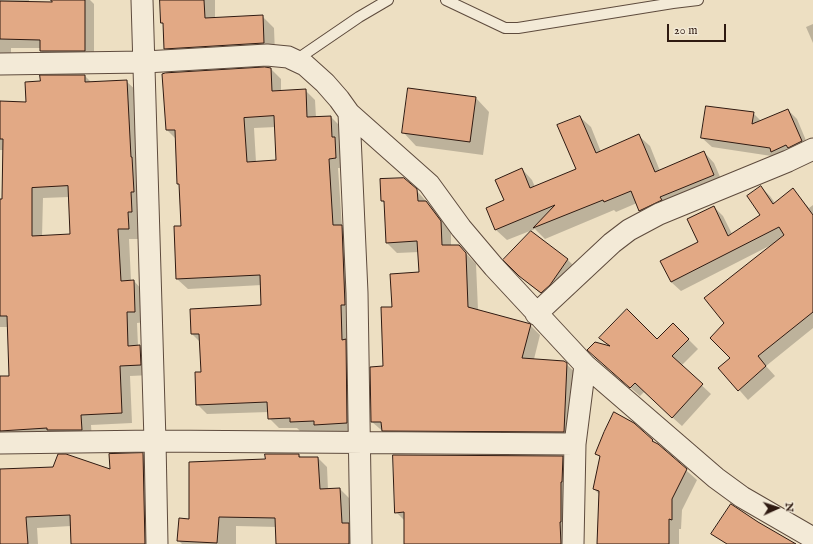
<!DOCTYPE html>
<style>
body{margin:0}
#map{position:relative;width:813px;height:544px;overflow:hidden;background:#eddfc2;font-family:"IM FELL English",serif}
canvas{display:block}
.north{position:absolute;left:757px;top:488px;width:40px;height:40px;-webkit-text-stroke:3px #f3ead7;paint-order:stroke;rotate:87deg;font-size:11px;font-weight:700;line-height:16px;text-align:center;color:#2f1a11}
.north::after{content:'';display:block;margin:auto;width:14px;height:18px;background:#2f1a11;clip-path:polygon(50% 0,100% 100%,50% 72%,0 100%)}
.scale{position:absolute;left:667px;top:24px;width:59px;height:18px;box-sizing:border-box;border:2px solid #2f1a11;border-top:0;padding-left:5px;font-size:12px;line-height:14px;white-space:nowrap;color:#2f1a11;-webkit-text-stroke:3px #f3ead7;paint-order:stroke}
</style>
<div id="map">
<canvas width="813" height="544"></canvas>
<div class="north">N</div>
<div class="scale">20 m</div>
</div>
<script>
const c = document.querySelector('canvas').getContext('2d');
c.lineJoin = 'round';
function paint(path, color) { c.fillStyle = color; c.fill(path, 'evenodd'); }
function trace(path, color, width, dash) { c.strokeStyle = color; c.lineWidth = width; c.lineCap = dash ? 'butt' : 'round'; c.setLineDash(dash || []); c.stroke(path); }
paint(new Path2D(`
 M0,0H29V2L52,3V0H90L94,4V59L50,60L41,51V48H11V54H0Z
 M161,0H215V18L262,16L274,28L275,54L176,60L165,48L164,25L162,23Z
 M813,24V43L806,27Z
 M271,69L281,79V91L305,90L315,100L316,118L331,117L341,127L345,168H338L342,227L352,236L357,433L325,435L321,431L301,432L297,428H279L269,418V412L207,414L197,404L202,373L200,342L192,334L262,306V285L188,289L177,279L182,227L176,139L167,130ZM276,127L277,161L256,162L254,128Z
 M85,76L92,83L127,82L138,92L139,239H129L131,281H134L144,292L146,322L137,323L138,346H140L151,357V375L130,376L132,423L91,425L92,440L0,441V377L10,376L8,327H0V207L3,200V150H0V102L27,103ZM69,197L71,235L42,237L43,198Z
 M409,89L476,98L489,112L483,155L416,146L403,132Z
 M788,110L797,119L810,150L778,157L712,147L702,138L753,113L761,121Z
 M580,117L591,127L601,152L639,136L650,146L660,171L704,152L714,163L724,186L651,221L640,210L637,203L616,212L614,210L545,239L535,229L507,240L496,230L487,208L505,201L522,169L532,180L535,187L577,170Z
 M761,187L770,196L775,203L793,190L809,208L813,205V328L766,366L775,376L748,400L720,368L732,358L725,323L773,244L681,291L671,282L699,242L714,207L723,216L732,234L761,215Z
 M416,190L436,212L451,232V246H459L476,264L478,310L530,325L540,335L534,359L564,362L577,374L574,442L393,440L372,422L384,367L393,308L420,273L419,252L397,253L387,243L385,204L382,201Z
 M531,232L568,260L577,269L551,301L530,285L505,260Z
 M673,324L698,349L681,366L711,394L682,426L644,392L640,396L598,359L610,347L601,338L657,340Z
 M652,440L697,480L682,510L681,529H679V544H599L600,495L594,489L601,458L597,454Z
 M143,454L154,465L155,544H72L71,526L37,528L38,544H0V472L111,471Z
 M299,455L302,458H318L327,467L328,490L340,489L349,498L350,526L358,544H277V527L236,526V544H182L178,540L190,520L266,460Z
 M562,457L572,466L570,544H405V521L396,512Z`), '#0003');
const building = new Path2D(`
 M51,0H85V51H40V40L0,39V1L52,2Z
 M160,0H204L205,18L263,15L264,43L164,49L163,23H161Z
 M265,67L271,68L272,91L306,89L307,117L331,116L332,137H335L336,158L329,159L333,225H342L345,305H341L342,340L346,339L347,423L314,425V421L290,422V418L268,419L267,402L196,405L195,372H201L199,334H191L190,309L261,305L260,275L176,279L174,226H181L179,184H177L175,130H166L162,74L165,73ZM274,116L276,160L247,162L244,118Z
 M40,75H85V82L127,80L131,157H132L134,192H131L132,212H128L129,229H118L121,281L134,280L135,312H127L128,346L140,345L141,365L120,366L122,413L81,415L82,430H47V428L0,431V376H9L7,316H0V199H2L3,139H0V101L26,102L25,82L40,81ZM68,186L70,234L32,236V188Z
 M408,88L476,97L470,142L402,133Z
 M706,106L754,112L752,124L788,109L802,141L788,148L786,145L771,152L770,148L701,138Z
 M580,116L596,153L639,134L655,172L704,151L714,175L660,197L662,200L639,211L631,191L604,202L603,200L533,228L555,205L495,230L486,208L504,200L495,180L522,168L530,188L576,169L557,125Z
 M404,178L417,189L418,201H426L441,221L442,245H459L466,253L468,307L531,324L522,358L564,361L567,363L564,432L382,431L381,422H371L370,367L383,366L381,307H392L390,274L419,272L417,241L386,243L384,201H381L380,179Z
 M761,186L773,204L793,188L813,215V312L758,356L766,366L738,391L718,368L730,358L710,338L724,323L704,298L784,235L779,227L671,282L660,261L698,242L687,219L714,206L728,236L760,215L747,196Z
 M531,231L568,259L550,285L541,293L519,276L503,260Z
 M627,309L657,339L673,323L689,339L672,356L703,384L672,418L635,383L630,388L587,350L595,342L610,346L599,338Z
 M614,412L634,423L653,440L652,441L658,444L687,469L672,499V520L669,519V544H597L599,491L593,489L600,456L595,454L604,432Z
 M143,453L145,544H71L70,515L26,517L28,544H0V469L53,467L58,454H66L110,469L109,454Z
 M265,454H299V457H318L320,489L340,488L342,523H349V544H276L275,518L219,517L217,543L177,541L179,518L189,519V462L265,459Z
 M393,455L563,456L562,482H561V522H560L561,544H404V512L395,513Z
 M731,504L758,522L796,544H727L711,534Z`);
paint(building, '#e2a985');
trace(building, '#2f1a11', 1);
const lane = new Path2D(`
 M446,0L505,28H518L673,3L698,0
 M296,60L359,17L388,0`);
const street = new Path2D(`
 M142,0L155,441L575,444
 M0,64L145,62L267,55L288,57L305,65L325,83L339,99L349,113L357,293L361,544
 M349,113L429,184L461,228L494,267L585,365L575,444L573,544
 M536,314L612,243L629,230L659,214L788,161L813,149
 M585,365L716,478L742,497L813,538
 M0,443L155,441L157,544`);
trace(lane, '#5e4b3d', 12);
trace(street, '#5e4b3d', 23);
trace(lane, '#f3ead7', 10);
trace(street, '#f3ead7', 21);
</script>
